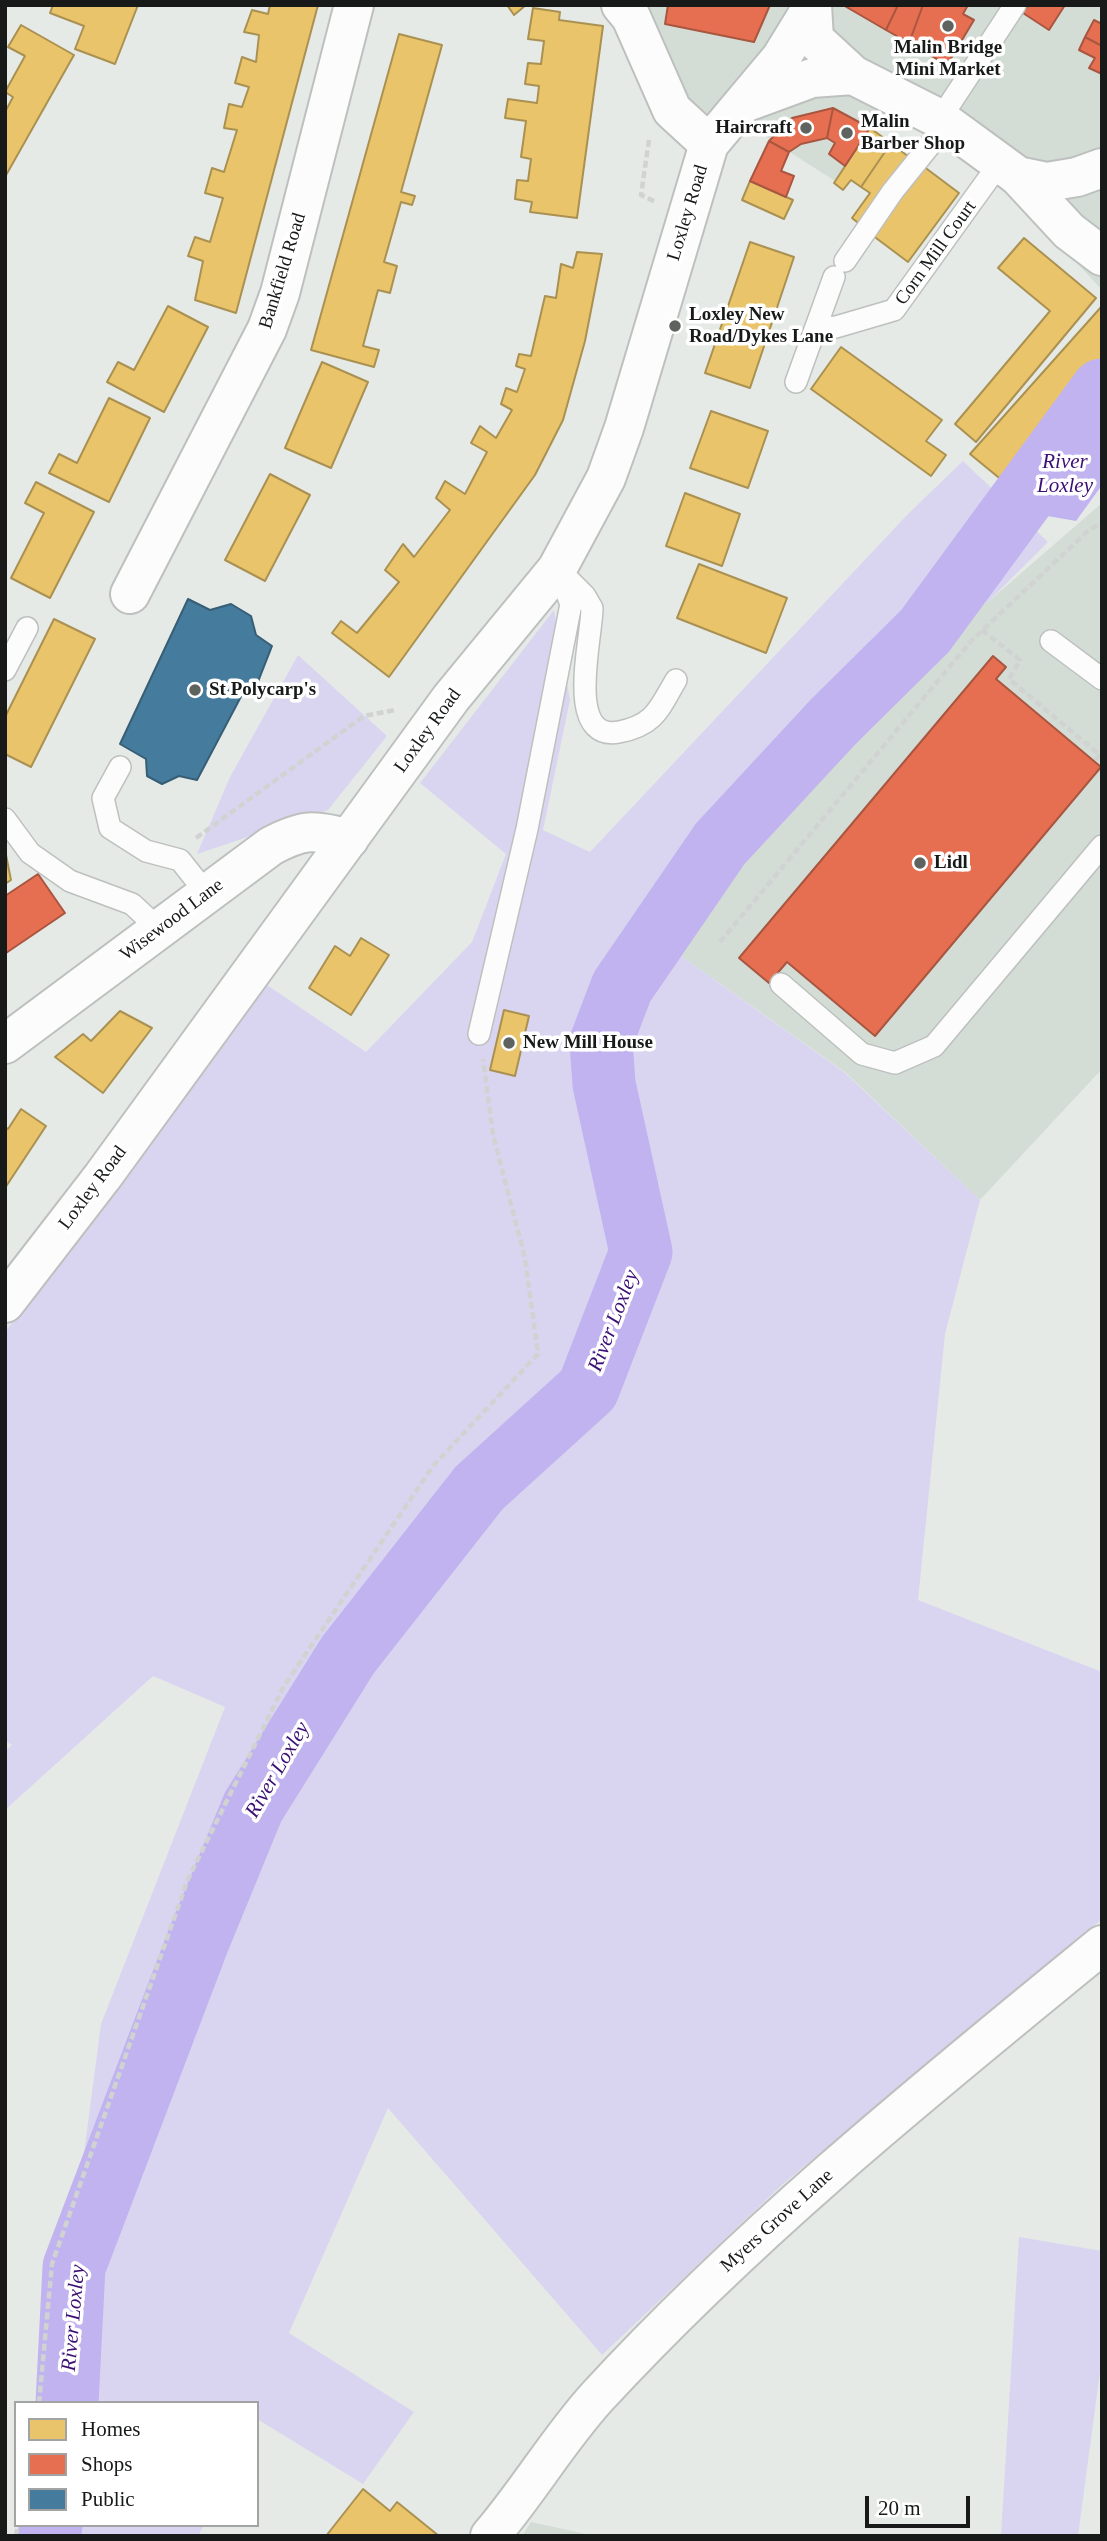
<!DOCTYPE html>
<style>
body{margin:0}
#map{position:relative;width:1107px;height:2541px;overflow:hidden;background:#e5eae7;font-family:Georgia,serif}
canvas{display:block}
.frame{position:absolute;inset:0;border:7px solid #171a18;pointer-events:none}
.legend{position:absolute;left:14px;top:2401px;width:245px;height:126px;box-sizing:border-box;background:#fff;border:2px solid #a2a3a3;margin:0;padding:9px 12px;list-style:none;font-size:21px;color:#171a18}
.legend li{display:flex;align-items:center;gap:14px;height:35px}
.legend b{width:35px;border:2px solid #a2a3a3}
.scale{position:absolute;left:865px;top:2496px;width:105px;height:32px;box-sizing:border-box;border:4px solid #171a18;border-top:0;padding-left:9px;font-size:21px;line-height:24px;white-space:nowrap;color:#171a18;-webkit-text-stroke:5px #fff;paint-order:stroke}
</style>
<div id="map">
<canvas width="1107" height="2541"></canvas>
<div class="frame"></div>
<ul class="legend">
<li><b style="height:19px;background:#e9c46a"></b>Homes</li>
<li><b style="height:19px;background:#e76f51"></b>Shops</li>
<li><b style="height:19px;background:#457b9d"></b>Public</li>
</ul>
<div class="scale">20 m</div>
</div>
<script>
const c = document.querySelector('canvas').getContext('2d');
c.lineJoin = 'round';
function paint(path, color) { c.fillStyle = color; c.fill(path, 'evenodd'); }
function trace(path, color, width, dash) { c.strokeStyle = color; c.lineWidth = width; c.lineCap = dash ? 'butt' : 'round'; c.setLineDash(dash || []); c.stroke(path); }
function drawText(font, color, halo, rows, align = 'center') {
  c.font = font + ' Georgia,serif'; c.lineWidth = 7; c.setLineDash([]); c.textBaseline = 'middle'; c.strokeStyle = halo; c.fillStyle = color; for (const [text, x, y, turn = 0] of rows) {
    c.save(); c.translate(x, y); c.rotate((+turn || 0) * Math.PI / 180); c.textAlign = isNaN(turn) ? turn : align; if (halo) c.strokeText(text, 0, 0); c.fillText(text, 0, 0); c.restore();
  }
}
paint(new Path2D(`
 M638,5H1102V290L947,124L891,95L835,181L733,116L707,143Z
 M1102,503V1069L980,1200L845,1072L671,949L925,645L990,600Z
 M531,2522L595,2536H522Z`), '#d3ddd6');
paint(new Path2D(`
 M963,461L1048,542L990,600L925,645L671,949L844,1072L980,1200L945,1334L918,1600L1102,1672V1919L783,2184L602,2355L388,2108L289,2333L414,2412L363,2484L257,2419V2403H74L78,2364L71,2252L101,2024L225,1707L153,1676L5,1810V1751L12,1745L5,1741V1332L267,985L366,1052L472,942L506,854L420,783L554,610L570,700L543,830L590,852L908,514Z
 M298,655L387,736L328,810L197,854L230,777Z
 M1019,2237L1102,2251V2357L1078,2536H1001Z
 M46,2525H204L198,2536H42Z`), '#d9d5f0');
paint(new Path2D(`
 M1102,365V485L1076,521L1013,510L1019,475Z`), '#c1b3ef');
const homes = new Path2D(`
 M53,5H138L115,64L75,49L84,26L50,13Z
 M270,5H318L236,313L195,300L203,261L188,256L195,237L210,242L223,198L205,193L212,168L224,172L237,130L224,128L229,104L242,107L249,87L235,83L242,57L256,62L259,35L244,32L252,10L268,14Z
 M507,5H526L514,15Z
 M533,8L560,12L559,20L603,26L577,218L530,212L532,202L515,199L517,180L528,181L531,159L521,157L526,121L505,118L508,99L537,103L539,86L525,84L528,63L541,64L544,41L528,39Z
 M21,25L74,55L5,177V112L13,97L5,92L25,56L8,47Z
 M399,34L442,45L401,192L415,196L412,205L401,202L384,262L397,266L390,293L378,290L363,346L379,350L374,367L311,350Z
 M870,128L891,143L861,187L851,180L843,190L834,183Z
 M891,143L914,161L862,226L852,218L870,193L861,187Z
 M923,166L959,193L908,262L872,235Z
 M750,181L793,200L784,219L742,200Z
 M1024,238L1096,298L976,442L955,424L1050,311L998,268Z
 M750,242L794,257L750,388L705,373Z
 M577,252L602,254L585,341L563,420L535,475L389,677L332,633L341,621L357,633L399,582L385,570L403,544L414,557L450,510L436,498L445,481L465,494L487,452L471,443L480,426L496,438L512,410L501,404L506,388L517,392L525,369L516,366L519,354L531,356L545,296L556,298L561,264L573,268Z
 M168,306L208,327L164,412L107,382L118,362L134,370Z
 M1102,306V365L1009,486L970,454Z
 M841,347L942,420L926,441L946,455L931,476L811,389Z
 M322,362L368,382L331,468L285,448Z
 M109,398L150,418L109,502L49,473L59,454L77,463Z
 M711,411L768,431L748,488L690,468Z
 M270,474L310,495L265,581L225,560Z
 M36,482L94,512L50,598L11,578L44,513L25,503Z
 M685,493L740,514L722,566L666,546Z
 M699,564L787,598L766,653L677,618Z
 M54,619L95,639L31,767L5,754V717Z
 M5,850L11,880L5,884Z
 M361,938L389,955L351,1015L309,988L335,946L350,956Z
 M504,1010L529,1016L515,1076L490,1070Z
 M120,1011L152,1028L103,1093L55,1057L83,1034L91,1041Z
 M21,1109L46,1126L5,1188V1127L8,1129Z
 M363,2489L390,2511L397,2502L439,2536H326Z`);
paint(homes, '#e9c46a');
trace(homes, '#aa9151', 2);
const shops = new Path2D(`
 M668,5H770L754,42L665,24Z
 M843,5H898L886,30Z
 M898,5H923L909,43L886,30Z
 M923,5H968L963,14L974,20L947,65L909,43Z
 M1028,5H1065L1049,30L1023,13Z
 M1094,20L1102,24V46L1085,37Z
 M1085,37L1102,46V74L1089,68L1095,58L1079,50Z
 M833,108L827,138L801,144L789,152L769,141L792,118Z
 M833,108L870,128L845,166L829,154L835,143L827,138Z
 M769,141L789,152L781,171L794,176L786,197L750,181Z
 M993,656L1006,667L996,679L1101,767L875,1036L787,962L769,983L739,958Z
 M38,874L65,913L6,953L5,896Z`);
paint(shops, '#e76f51');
trace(shops, '#a95640', 2);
const public = new Path2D(`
 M188,599L210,610L231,604L251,616L256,635L272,646L254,692L245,689L197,780L179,776L162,784L147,776L146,759L120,744Z`);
paint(public, '#457b9d');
trace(public, '#375e75', 2);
trace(new Path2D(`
 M67,2403L74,2267L198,1941L253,1807L348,1655L479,1488L588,1389L641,1252L604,1084L601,1042L622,987L720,844L833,722L925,631L1102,390
 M49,2536L51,2525`), '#c1b3ef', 63);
const service = new Path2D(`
 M940,119L1015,5
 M845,261L893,191L947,124
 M816,329L836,327L894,310L999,164
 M796,382L834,277
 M564,575L585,596L592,608C592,638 564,742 619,732C655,725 659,709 676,680
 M1051,641L1102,679
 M5,670L27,628
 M120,767L103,798L110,828L146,851L180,860L207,894
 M5,819L30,853L70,881L132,904L160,930
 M781,984L862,1054L895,1063L934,1046L1102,846
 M479,1034L527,829L571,604L557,569`);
const minor = new Path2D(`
 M621,5L631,17L672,110L709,144
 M130,594L267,329L280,293L354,5
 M490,2536C528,2492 558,2440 597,2397C750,2231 927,2088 1102,1945`);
const tertiary = new Path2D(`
 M5,1044L271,846C303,829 314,829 349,839`);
const secondary = new Path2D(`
 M744,103L812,78L853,75
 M1018,176L1069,231L1102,256
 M5,1303L103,1176L451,698L557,569L606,478L624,428L709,144L781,58L811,9`);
const primary = new Path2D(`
 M812,5L814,39L853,75L940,119L1018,176L1047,182L1077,177L1102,168`);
trace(service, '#bdc0be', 24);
trace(minor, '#bdc0be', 42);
trace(tertiary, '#bdc0be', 42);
trace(secondary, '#bdc0be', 42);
trace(primary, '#bdc0be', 42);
trace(new Path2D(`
 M649,140L641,195L656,202
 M982,630L1020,660L1009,679L1100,755L1094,761
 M196,838L364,716L395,710
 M720,942L972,640L1089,530L1102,523
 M39,2403L52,2264L188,1879L284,1686L433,1466L538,1354L525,1258L493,1135L483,1059
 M16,2536L18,2525`), '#d1d3d2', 4.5, [7, 3.5]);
trace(service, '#fbfcfb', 21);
trace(minor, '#fbfcfb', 38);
trace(tertiary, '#fbfcfb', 38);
trace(secondary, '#fbfcfb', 38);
trace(primary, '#fbfcfb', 38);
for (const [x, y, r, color] of [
 [948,26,7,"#5f6360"],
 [806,128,7,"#5f6360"],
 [847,133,7,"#5f6360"],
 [675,326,7,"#5f6360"],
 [195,690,7,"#5f6360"],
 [920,863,7,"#5f6360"],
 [509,1043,7,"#5f6360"]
]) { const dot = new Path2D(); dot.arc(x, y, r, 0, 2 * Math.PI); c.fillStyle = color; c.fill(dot); trace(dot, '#fff', 2.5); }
drawText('bold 19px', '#171a18', '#fff', [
 ["Malin Bridge",948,48,"center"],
 ["Mini Market",948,70,"center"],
 ["Malin",861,122],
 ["Barber Shop",861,144],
 ["Haircraft",792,128,"right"],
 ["Loxley New",689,315],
 ["Road/Dykes Lane",689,337],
 ["St Polycarp's",209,690],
 ["Lidl",934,863],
 ["New Mill House",523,1043]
], 'left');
drawText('19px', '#171a18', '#fff', [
 ["Loxley Road",688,213,-73],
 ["Corn Mill Court",936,253,-54],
 ["Bankfield Road",283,271,-73],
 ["Loxley Road",428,731,-54],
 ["Wisewood Lane",172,920,-37],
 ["Loxley Road",93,1188,-53],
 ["Myers Grove Lane",777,2221,-42]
]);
drawText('italic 21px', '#3b0f75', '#fff', [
 ["River",1065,462],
 ["Loxley",1065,486],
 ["River Loxley",614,1321,-69],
 ["River Loxley",278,1770,-60],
 ["River Loxley",74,2318,-85]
]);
</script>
